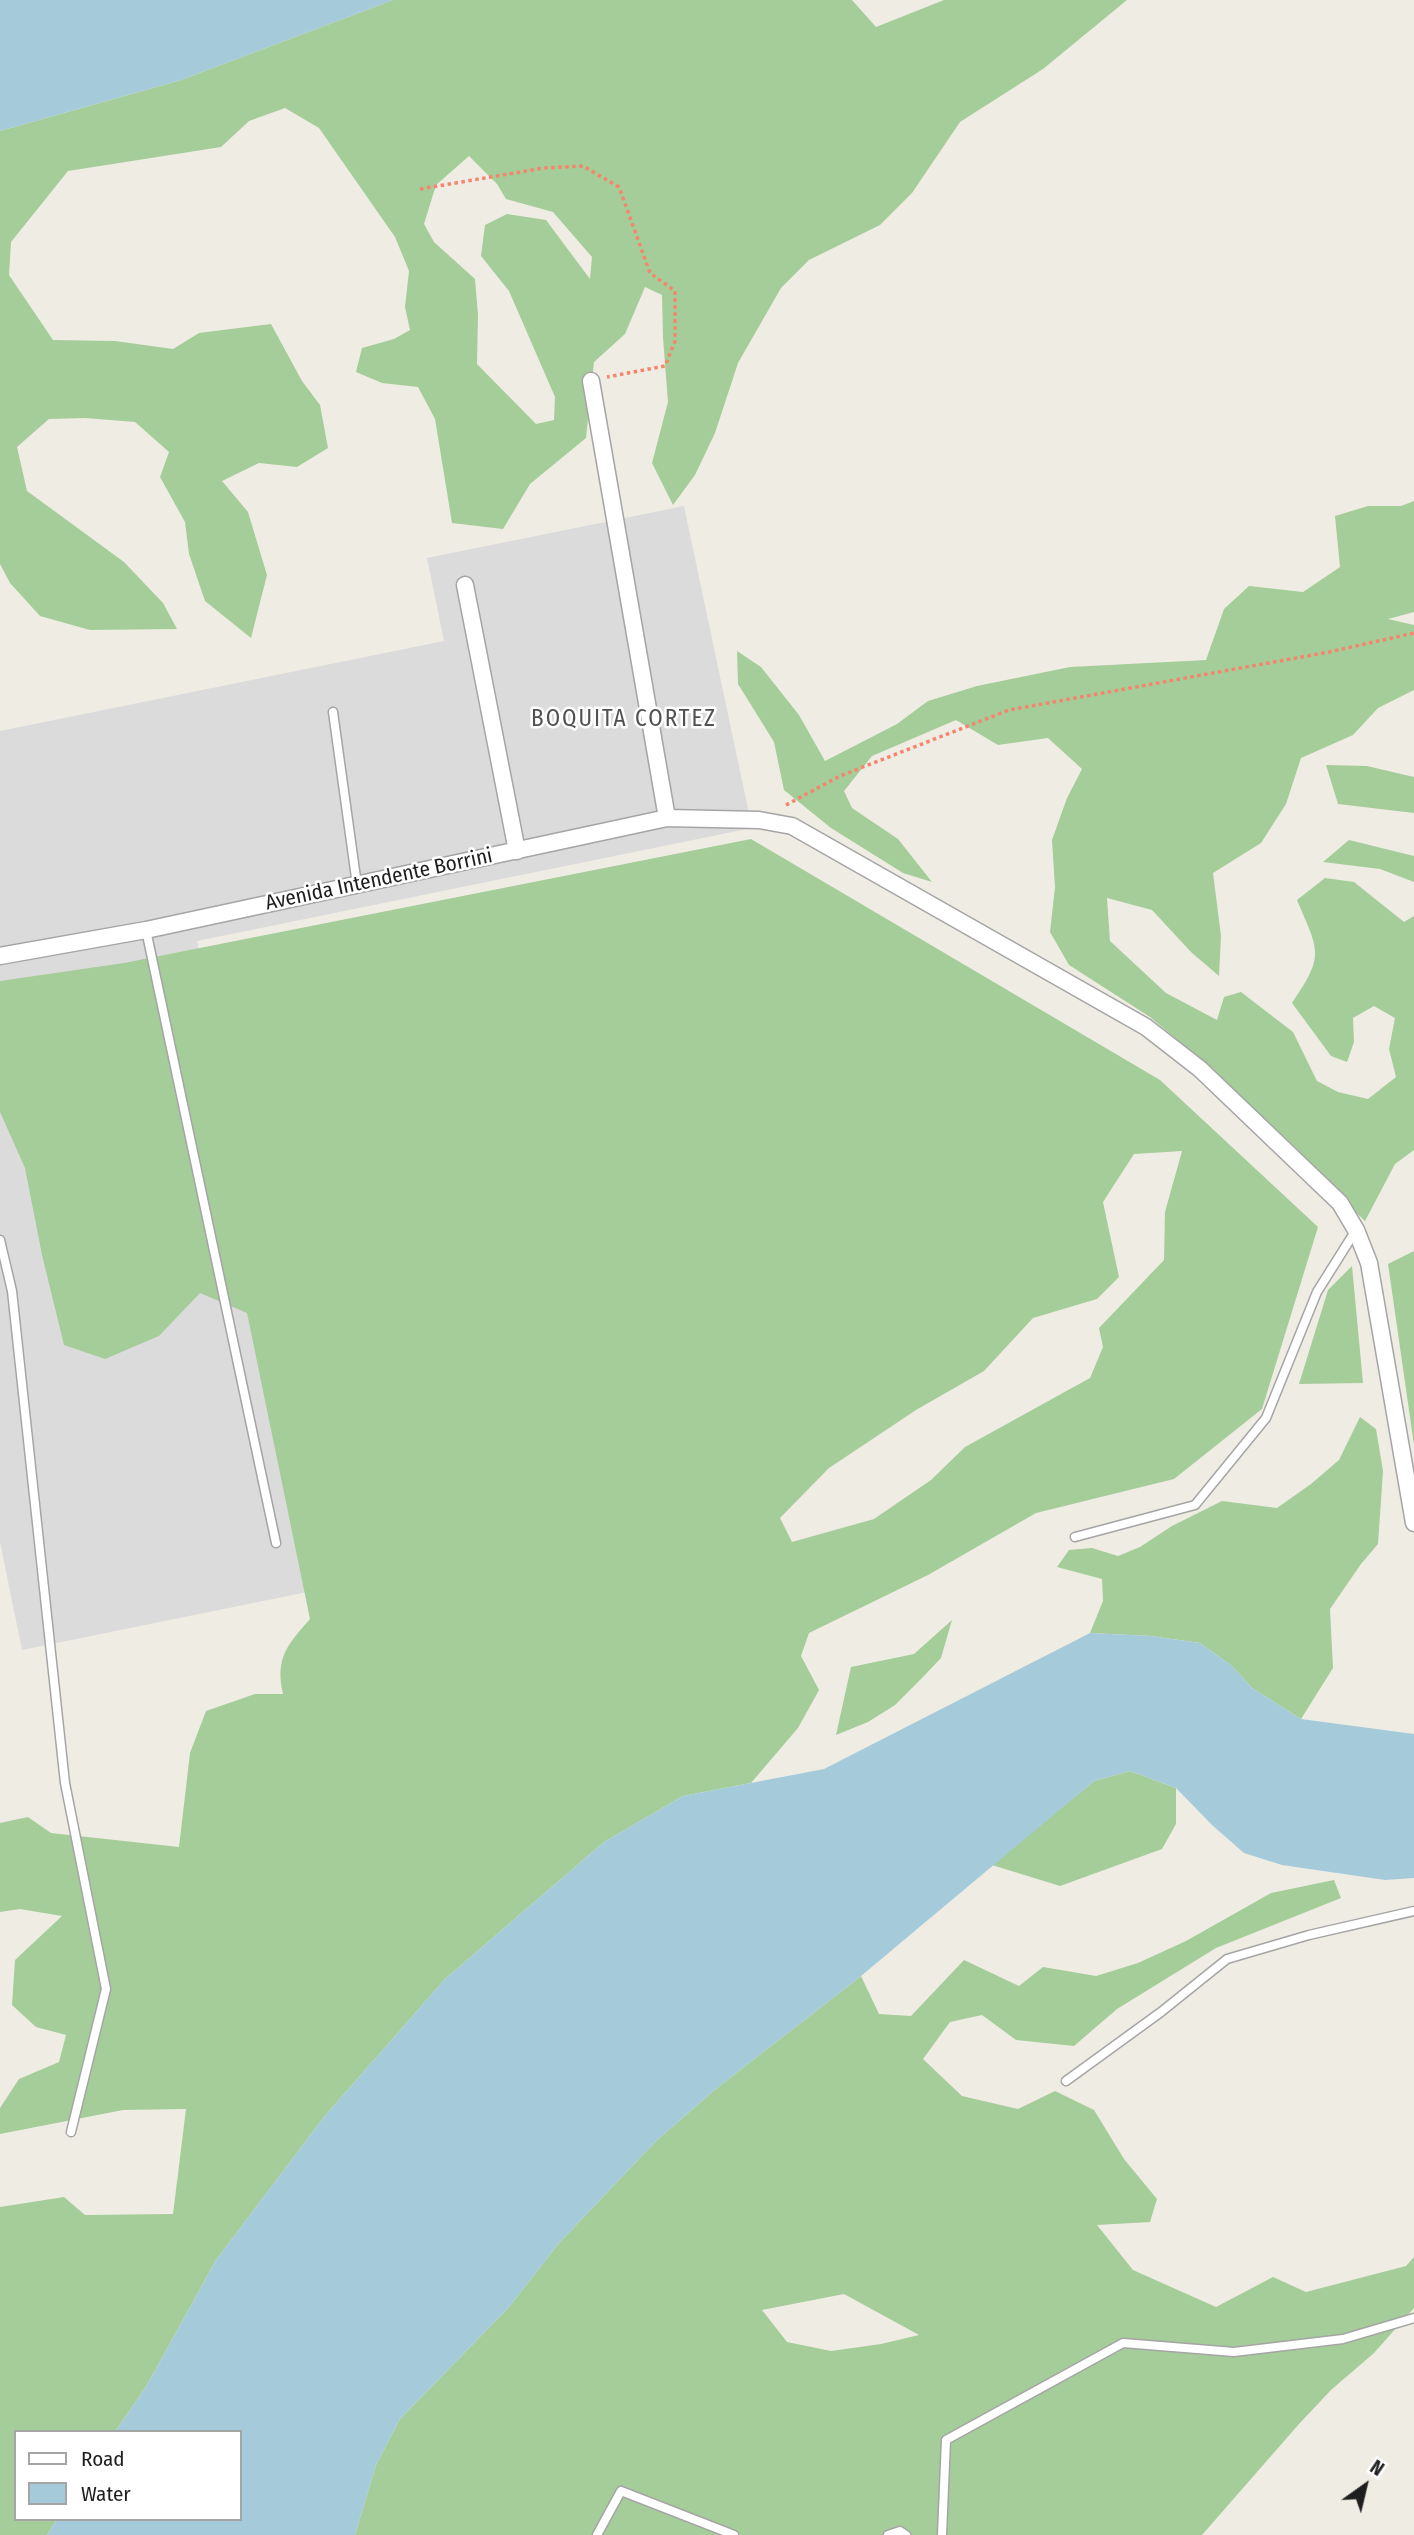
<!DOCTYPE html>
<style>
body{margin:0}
#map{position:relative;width:1414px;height:2535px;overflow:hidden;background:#efece4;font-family:"Fira Sans Condensed",sans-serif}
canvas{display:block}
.legend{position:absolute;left:14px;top:2430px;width:228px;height:91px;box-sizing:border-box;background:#fff;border:2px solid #a5a5a5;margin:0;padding:9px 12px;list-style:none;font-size:21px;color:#1e1e1e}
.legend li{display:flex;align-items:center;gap:14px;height:35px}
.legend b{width:35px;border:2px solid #a5a5a5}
.north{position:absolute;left:1330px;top:2451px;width:70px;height:70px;-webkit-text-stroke:5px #fff;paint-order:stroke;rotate:34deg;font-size:19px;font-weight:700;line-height:28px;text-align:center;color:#1e1e1e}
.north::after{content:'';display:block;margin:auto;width:24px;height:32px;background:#1e1e1e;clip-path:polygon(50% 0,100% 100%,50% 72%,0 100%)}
</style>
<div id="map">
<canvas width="1414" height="2535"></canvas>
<ul class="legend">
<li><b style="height:9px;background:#fff"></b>Road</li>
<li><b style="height:19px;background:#a5cbdb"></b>Water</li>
</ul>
<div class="north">N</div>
</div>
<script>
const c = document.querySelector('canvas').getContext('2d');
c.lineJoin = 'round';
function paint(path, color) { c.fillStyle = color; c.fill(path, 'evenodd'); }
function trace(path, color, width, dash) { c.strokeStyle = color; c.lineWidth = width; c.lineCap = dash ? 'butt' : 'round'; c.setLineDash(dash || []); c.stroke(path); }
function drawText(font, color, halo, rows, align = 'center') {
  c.font = font + ' "Fira Sans Condensed",sans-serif'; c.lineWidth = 5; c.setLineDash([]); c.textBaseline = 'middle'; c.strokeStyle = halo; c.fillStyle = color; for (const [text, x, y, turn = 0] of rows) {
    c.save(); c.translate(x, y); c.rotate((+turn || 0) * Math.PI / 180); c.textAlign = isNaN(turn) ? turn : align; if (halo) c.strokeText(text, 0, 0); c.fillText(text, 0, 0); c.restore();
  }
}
paint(new Path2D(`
 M684,506L752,828L197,941L332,1587L22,1650L0,1542V731L444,641L427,558Z`), '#dcdbdb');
paint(new Path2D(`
 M393,0H852L876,27L944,0H1127L1043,69L960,122L912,193L880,225L809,260L781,288L738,363L715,433L695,475L673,505L652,463L668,402L663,338L662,295L645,287L625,334L594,362L586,438L530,484L503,529L452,523L435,419L418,387L382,383L356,372L362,348L394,339L410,330L405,307L409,271L395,237L319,128L285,108L249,121L221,147L68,171L11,242L9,275L53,340L115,341L173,349L199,333L271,324L302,381L320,405L328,448L297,467L259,463L222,481L248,512L267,575L251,638L205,601L189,554L185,522L160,477L169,452L135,422L85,418L49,419L17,447L27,491L124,562L163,603L177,629L90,630L40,616L10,583L0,564V131L181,80ZM469,156L497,184L506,199L553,212L592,257L590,279L546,220L507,214L485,225L481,256L509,291L555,397L554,420L536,424L477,364L478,315L475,279L434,242L424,224L436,185Z
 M1414,501V612L1388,619L1414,625V690L1378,708L1353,735L1301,758L1286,804L1261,843L1213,873L1221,936L1219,976L1191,952L1152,910L1107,898L1110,941L1166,993L1217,1020L1224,997L1241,992L1293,1032L1317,1081L1338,1092L1368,1099L1396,1077L1389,1049L1395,1018L1374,1006L1353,1018L1354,1042L1347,1062L1331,1056L1292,1003C1325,955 1319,952 1297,900L1325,878L1354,882L1404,922L1414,916V1150L1395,1164L1365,1221L1327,1185L1297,1149L1191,1051L1150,1017L1069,965L1050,932L1055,887L1052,840L1067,798L1082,769L1048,738L998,745L956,720L872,756L844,791L852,808L898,839L932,882L903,873L831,828L784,790L774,742L738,684L737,651L761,667L799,715L825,761L897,724L928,701L977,686L1070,667L1206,660L1224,609L1249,586L1303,592L1340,567L1335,516L1368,506H1401Z
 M1326,765L1367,766L1414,777V813L1338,804Z
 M751,839L1160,1080L1318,1227L1262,1409L1174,1479L1036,1513L928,1575L809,1633L801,1656L819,1690L798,1728L751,1783L683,1796L604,1842L445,1979L324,2117L216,2260L147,2385L115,2432H16V2519H57L47,2535H0V2207L64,2197L85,2215L173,2214L186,2109L123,2110L0,2134V2108L19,2079L59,2062L66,2035L36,2027L12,2005L15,1960L62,1916L20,1909L0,1912V1823L28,1817L51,1833L179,1847L190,1753L206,1711L255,1694H283C275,1658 287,1645 310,1619L247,1313L200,1293L159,1336L105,1359L64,1345L42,1255L25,1168L0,1112V981L124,963ZM1182,1151L1165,1212L1164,1260L1099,1328L1103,1347L1090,1378L965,1447L931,1480L874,1519L792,1542L780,1518L829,1468L916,1410L984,1371L1033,1318L1097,1299L1119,1277L1103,1202L1134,1154Z
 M1349,840L1414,856V882L1380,869L1323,862Z
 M1414,1251V1445L1388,1264Z
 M1352,1266L1363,1383L1299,1384L1328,1290Z
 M1360,1417L1376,1429L1383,1471L1378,1544L1361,1564L1330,1609L1333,1668L1301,1719L1252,1688L1232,1666L1200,1643L1151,1636L1090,1633L1103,1601L1102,1579L1057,1567L1069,1550L1092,1548L1118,1556L1140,1547L1172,1526L1222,1501L1277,1508L1311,1484L1339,1460Z
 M952,1620L941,1658L922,1678L895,1705L868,1722L836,1735L851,1667L914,1654Z
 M1130,1771L1176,1788V1824L1162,1849L1060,1886L992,1865L1094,1781Z
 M1334,1880L1341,1898L1216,1948L1117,2009L1074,2046L1016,2040L982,2015L950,2022L923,2059L962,2096L1018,2109L1055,2091L1094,2110L1124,2159L1157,2199L1150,2222L1097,2225L1133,2270L1216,2307L1273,2277L1306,2292L1406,2266L1414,2257V2308L1374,2353L1331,2390L1299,2424L1202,2535H355L376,2465L400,2419L509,2307L559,2243L656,2141L717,2088L861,1976L879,2014L911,2016L964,1960L1019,1986L1043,1967L1096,1976L1138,1963L1186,1941L1271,1893ZM844,2294L919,2335L881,2344L831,2351L787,2342L762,2310Z`), '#a5cd99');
paint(new Path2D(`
 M0,0H393L181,80L0,131Z
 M1090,1633L1151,1636L1200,1643L1232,1666L1252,1688L1301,1719L1414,1734V1878L1385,1880L1282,1865L1244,1853L1212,1825L1176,1788L1130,1771L1094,1781L861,1976L717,2088L656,2141L559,2243L509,2307L400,2419L376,2465L355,2535H47L57,2519H240V2432H115L147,2385L216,2260L324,2117L445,1979L604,1842L683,1796L824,1769Z`), '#a5cbdb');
const lane = new Path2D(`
 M333,712L357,885
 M146,930L276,1543
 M0,1240L12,1291L65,1783L106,1989L71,2132
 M1075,1537L1195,1505L1266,1418L1317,1292L1356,1230
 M1066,2081L1161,2012L1227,1959L1309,1935L1414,1911
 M597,2535L621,2491L734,2535
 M888,2535L900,2531L906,2535
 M942,2535L946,2440L1123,2343L1234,2352L1343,2339L1414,2318`);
const street = new Path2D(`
 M591,381L667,818
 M465,585L517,851
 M0,956L146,930L667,818L759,820L792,826L1146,1027L1200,1069L1340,1203L1356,1230L1369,1263L1414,1523`);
trace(lane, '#a5a5a5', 11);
trace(street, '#a5a5a5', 19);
trace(new Path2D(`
 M420,189L544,168L583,166L619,187L650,273L675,291V341L665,366L607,377
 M786,805L840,776L1009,710L1329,652L1414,633`), '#f6856d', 3.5, [3.5, 3.5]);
trace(lane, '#fff', 8);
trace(street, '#fff', 16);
drawText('21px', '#1e1e1e', '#fff', [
 ["Avenida Intendente Borrini",379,880,-12]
]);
c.letterSpacing = '2px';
drawText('23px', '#515151', '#fff', [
 ["BOQUITA CORTEZ",624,720]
]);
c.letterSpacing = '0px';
</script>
